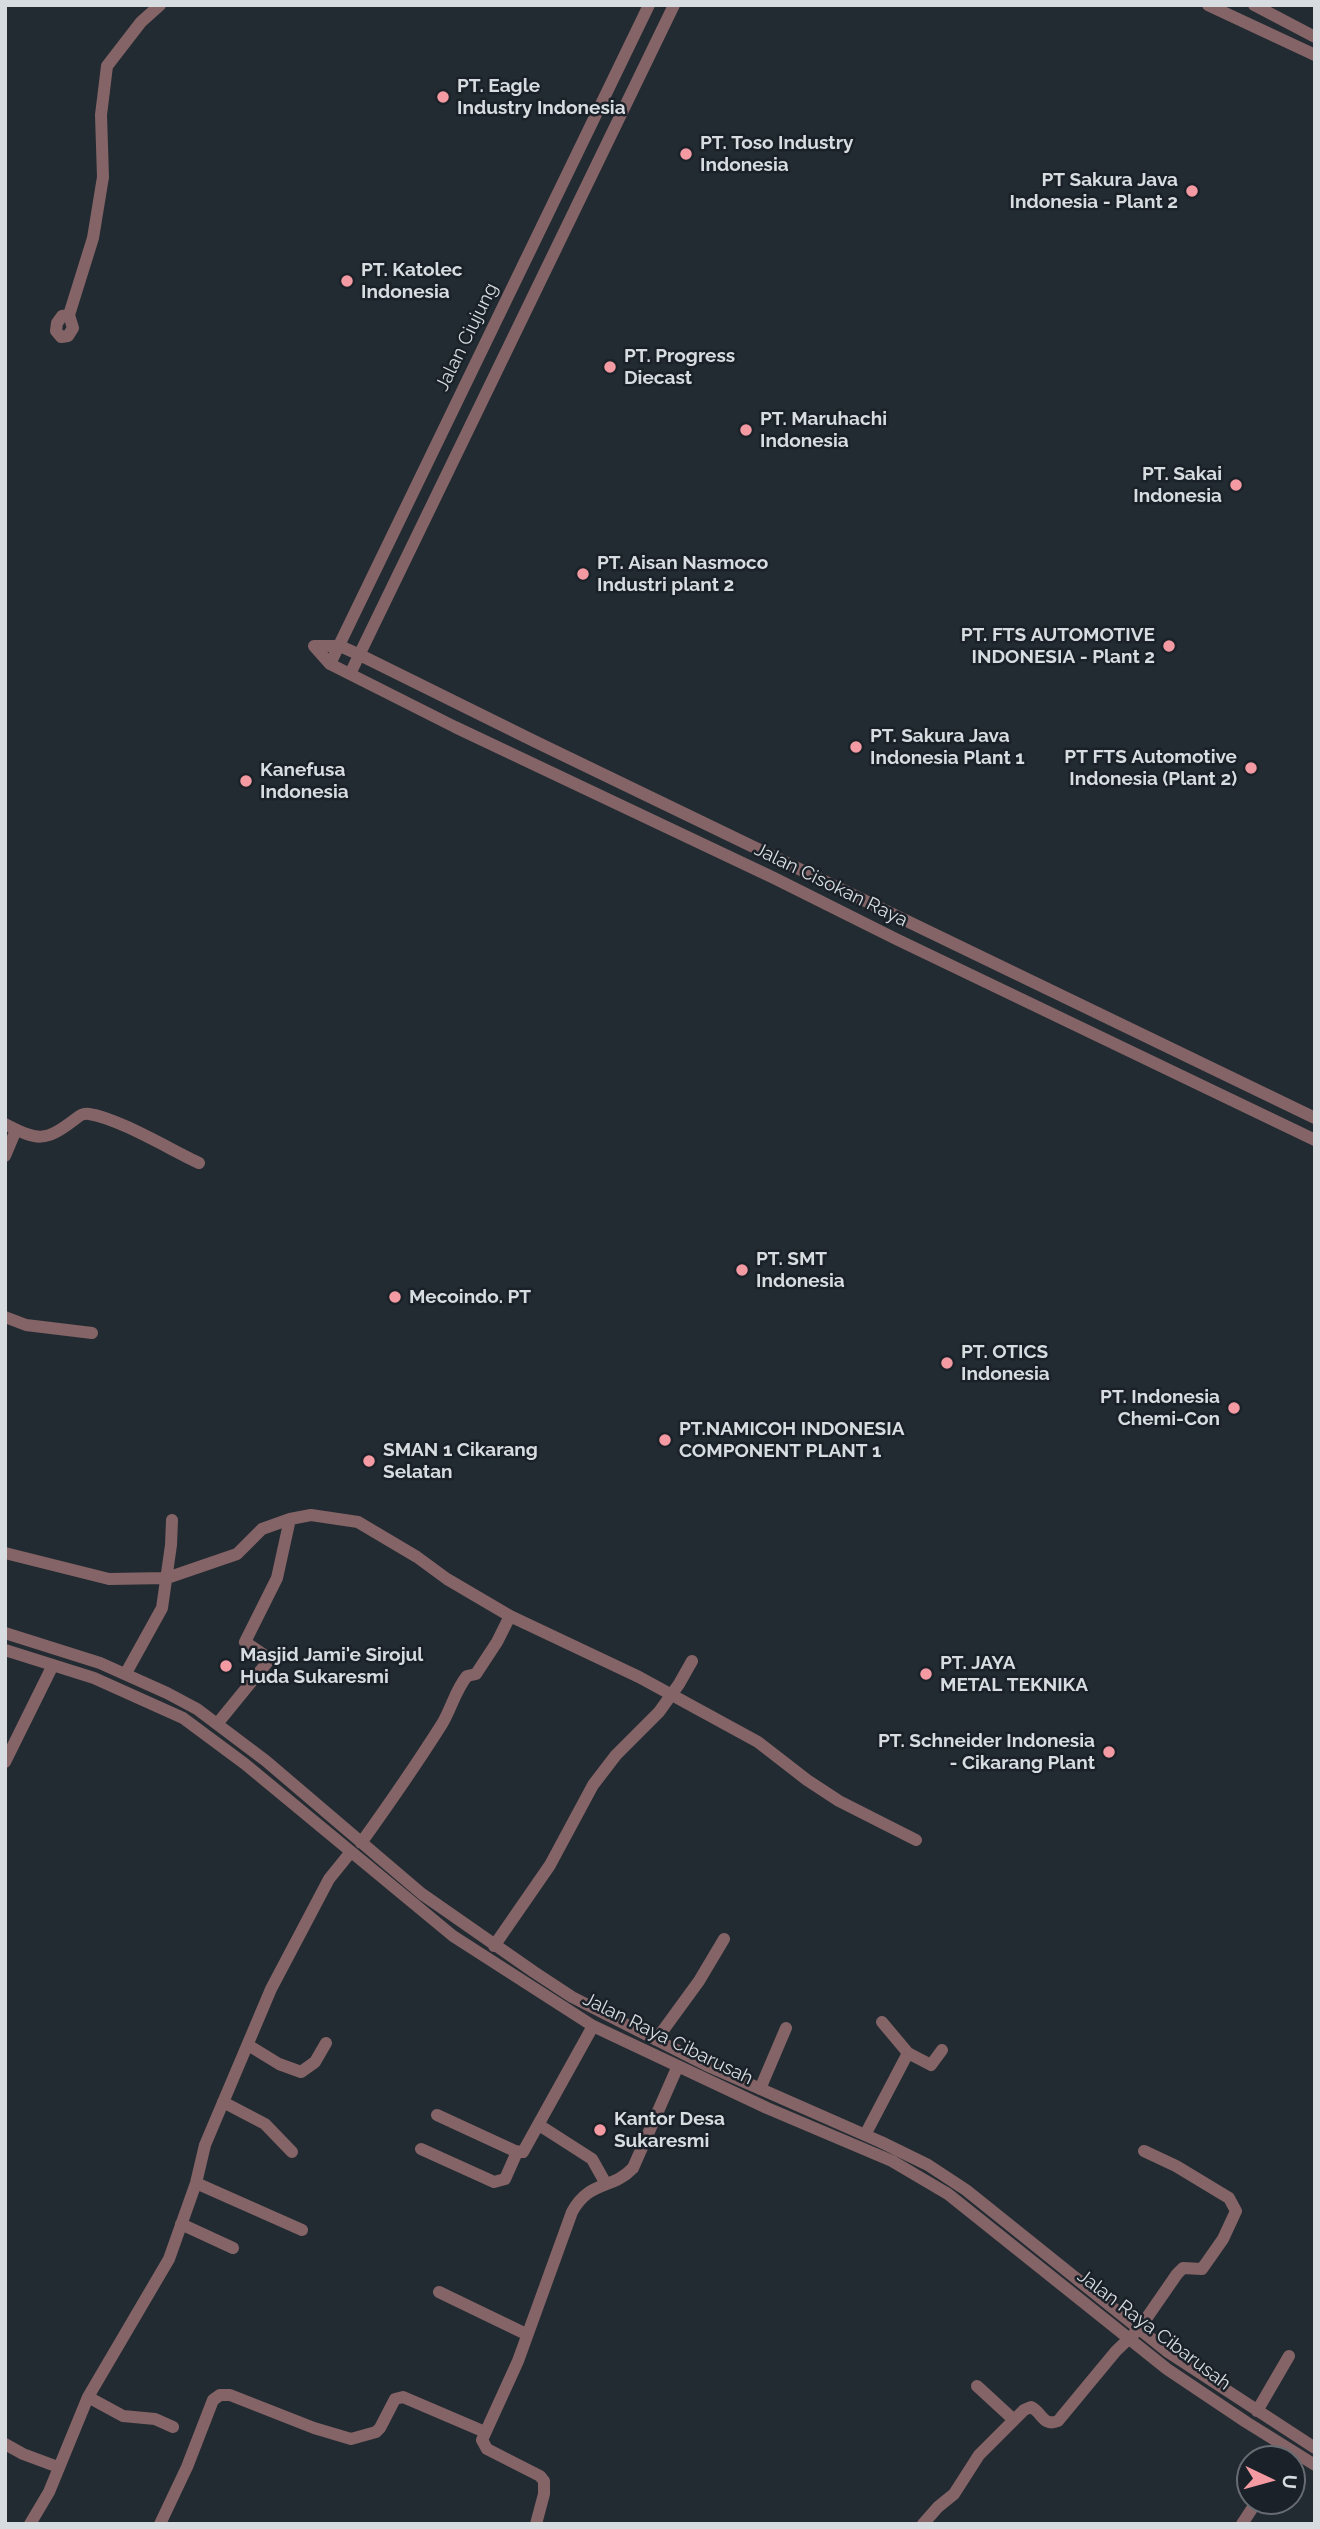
<!DOCTYPE html>
<style>
body{margin:0}
#map{position:relative;width:1320px;height:2529px;overflow:hidden;background:#232b32;font-family:Raleway,sans-serif}
canvas{display:block}
.frame{position:absolute;inset:0;border:7px solid #d7dce0;pointer-events:none}
.north{position:absolute;left:1236px;top:2445px;width:70px;height:70px;box-sizing:border-box;background:#1a2128;border:2px solid #666c72;border-radius:50%;rotate:95deg;font-size:19px;font-weight:700;line-height:28px;text-align:center;color:#d7dce0}
.north::after{content:'';display:block;margin:auto;width:24px;height:32px;background:#f49aa3;clip-path:polygon(50% 0,100% 100%,50% 72%,0 100%)}
</style>
<div id="map">
<canvas width="1320" height="2529"></canvas>
<div class="frame"></div>
<div class="north">U</div>
</div>
<script>
const c = document.querySelector('canvas').getContext('2d');
c.lineJoin = 'round';
function trace(path, color, width, dash) { c.strokeStyle = color; c.lineWidth = width; c.lineCap = dash ? 'butt' : 'round'; c.setLineDash(dash || []); c.stroke(path); }
function drawText(font, color, halo, rows, align = 'center') {
  c.font = font + ' Raleway,sans-serif'; c.lineWidth = 5; c.setLineDash([]); c.textBaseline = 'middle'; c.strokeStyle = halo; c.fillStyle = color; for (const [text, x, y, turn = 0] of rows) {
    c.save(); c.translate(x, y); c.rotate((+turn || 0) * Math.PI / 180); c.textAlign = isNaN(turn) ? turn : align; if (halo) c.strokeText(text, 0, 0); c.fillText(text, 0, 0); c.restore();
  }
}
trace(new Path2D(`
 M1208,5L1315,55
 M1254,5L1315,37
 M69,315L62,316L57,323L56,331L61,337L68,336L73,328L69,315L93,238L103,177L101,115L107,66L141,22L160,5
 M314,646L330,664L455,727L774,878L896,939L1315,1140
 M314,646H340L360,655L534,741L1315,1118
 M330,664L649,5
 M350,674L674,5
 M5,1124C38,1141 45,1142 74,1120C79,1116 82,1113 89,1114C118,1118 171,1150 199,1163
 M5,1156L16,1130
 M5,1317L26,1325L92,1333
 M5,1553L109,1579L167,1578L237,1554L262,1529L290,1519L311,1515L358,1522L417,1557L447,1579L510,1616L639,1677L758,1742L807,1780L839,1801L916,1840
 M5,1633L100,1663L167,1693L197,1709L266,1761L422,1894L534,1972L572,1997L706,2065L881,2142L928,2165L966,2190L1168,2352L1315,2448
 M5,1650L94,1678L183,1718L245,1764L453,1936L593,2026L767,2108L892,2161L948,2194L1167,2369L1246,2422L1315,2465
 M126,1673L162,1608L171,1545L172,1520
 M217,1724L270,1659L245,1642L277,1578L290,1519
 M5,1762L53,1665
 M361,1843C389,1804 416,1765 442,1724C451,1709 456,1689 467,1676L476,1674L497,1642L510,1616
 M494,1946L550,1865L593,1785L616,1755L659,1712L679,1684L692,1661
 M882,2022L908,2053
 M656,2040L699,1981L724,1939
 M248,2045L279,2064L301,2072L315,2062L326,2043
 M760,2089L786,2028
 M223,2102L265,2124L292,2152
 M437,2115L515,2151L523,2152L593,2026
 M539,2125L592,2159L606,2184
 M865,2135L908,2053L931,2065L942,2050
 M421,2149L494,2182L505,2179L517,2152
 M196,2183L302,2230
 M181,2224L233,2248
 M439,2292L526,2334
 M977,2386L1014,2420
 M88,2397L123,2416L155,2419L173,2427
 M1257,2411L1289,2356
 M5,2444L23,2454L58,2467
 M30,2524L49,2492L88,2397L169,2259L196,2183L205,2145L271,1989L329,1879L350,1853
 M160,2524L187,2467L213,2400L220,2395H230L314,2428L351,2439L376,2432L380,2428L395,2399L403,2397L485,2432
 M536,2524L544,2494V2481L540,2476L487,2449L482,2440L518,2361L572,2212C589,2180 612,2190 633,2168L677,2068
 M923,2524L938,2507L954,2494L979,2455L1024,2410L1031,2407C1042,2412 1043,2427 1058,2421L1116,2351L1139,2329L1177,2274L1183,2268L1202,2269L1223,2239L1236,2211L1229,2198L1176,2166L1144,2151
 M1242,2524L1257,2501`), '#846466', 12);
for (const [x, y, r, color] of [
 [443,97,7,"#f49aa3"],
 [686,154,7,"#f49aa3"],
 [1192,191,7,"#f49aa3"],
 [347,281,7,"#f49aa3"],
 [610,367,7,"#f49aa3"],
 [746,430,7,"#f49aa3"],
 [1236,485,7,"#f49aa3"],
 [583,574,7,"#f49aa3"],
 [1169,646,7,"#f49aa3"],
 [856,747,7,"#f49aa3"],
 [1251,768,7,"#f49aa3"],
 [246,781,7,"#f49aa3"],
 [742,1270,7,"#f49aa3"],
 [395,1297,7,"#f49aa3"],
 [947,1363,7,"#f49aa3"],
 [1234,1408,7,"#f49aa3"],
 [665,1440,7,"#f49aa3"],
 [369,1461,7,"#f49aa3"],
 [226,1666,7,"#f49aa3"],
 [926,1674,7,"#f49aa3"],
 [1109,1752,7,"#f49aa3"],
 [600,2130,7,"#f49aa3"]
]) { const dot = new Path2D(); dot.arc(x, y, r, 0, 2 * Math.PI); c.fillStyle = color; c.fill(dot); trace(dot, '#1a2128', 2.5); }
drawText('bold 19px', '#d7dce0', '#1a2128', [
 ["PT. Eagle",457,86],
 ["Industry Indonesia",457,108],
 ["PT. Toso Industry",700,143],
 ["Indonesia",700,165],
 ["PT Sakura Java",1178,180,"right"],
 ["Indonesia - Plant 2",1178,202,"right"],
 ["PT. Katolec",361,270],
 ["Indonesia",361,292],
 ["PT. Progress",624,356],
 ["Diecast",624,378],
 ["PT. Maruhachi",760,419],
 ["Indonesia",760,441],
 ["PT. Sakai",1222,474,"right"],
 ["Indonesia",1222,496,"right"],
 ["PT. Aisan Nasmoco",597,563],
 ["Industri plant 2",597,585],
 ["PT. FTS AUTOMOTIVE",1155,635,"right"],
 ["INDONESIA - Plant 2",1155,657,"right"],
 ["PT. Sakura Java",870,736],
 ["Indonesia Plant 1",870,758],
 ["PT FTS Automotive",1237,757,"right"],
 ["Indonesia (Plant 2)",1237,779,"right"],
 ["Kanefusa",260,770],
 ["Indonesia",260,792],
 ["PT. SMT",756,1259],
 ["Indonesia",756,1281],
 ["Mecoindo. PT",409,1297],
 ["PT. OTICS",961,1352],
 ["Indonesia",961,1374],
 ["PT. Indonesia",1220,1397,"right"],
 ["Chemi-Con",1220,1419,"right"],
 ["PT.NAMICOH INDONESIA",679,1429],
 ["COMPONENT PLANT 1",679,1451],
 ["SMAN 1 Cikarang",383,1450],
 ["Selatan",383,1472],
 ["Masjid Jami'e Sirojul",240,1655],
 ["Huda Sukaresmi",240,1677],
 ["PT. JAYA",940,1663],
 ["METAL TEKNIKA",940,1685],
 ["PT. Schneider Indonesia",1095,1741,"right"],
 ["- Cikarang Plant",1095,1763,"right"],
 ["Kantor Desa",614,2119],
 ["Sukaresmi",614,2141]
], 'left');
drawText('19px', '#d7dce0', '#1a2128', [
 ["Jalan Ciujung",467,337,-64],
 ["Jalan Cisokan Raya",831,885,26],
 ["Jalan Raya Cibarusah",668,2039,26],
 ["Jalan Raya Cibarusah",1154,2330,37]
]);
</script>
